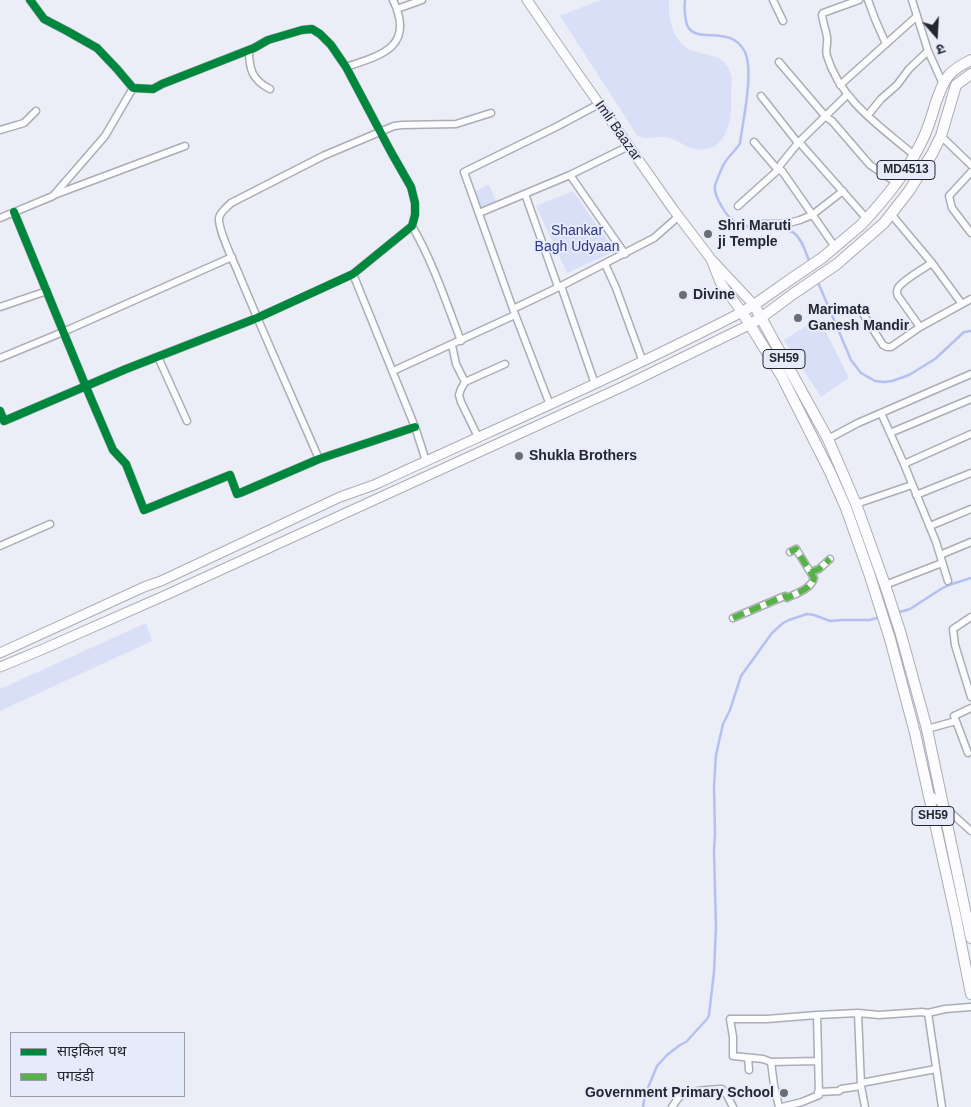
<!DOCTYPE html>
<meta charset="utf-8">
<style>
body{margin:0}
#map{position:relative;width:971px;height:1107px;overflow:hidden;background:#ebeef7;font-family:Arial,"Noto Sans Devanagari",sans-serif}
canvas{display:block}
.legend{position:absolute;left:10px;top:1032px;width:175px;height:65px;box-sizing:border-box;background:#e6ebfc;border:1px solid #999daa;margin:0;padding:6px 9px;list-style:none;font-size:15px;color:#26272e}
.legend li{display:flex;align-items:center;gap:10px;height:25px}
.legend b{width:25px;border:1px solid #999daa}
.north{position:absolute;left:911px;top:10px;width:50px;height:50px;-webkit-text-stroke:4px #e6ebfc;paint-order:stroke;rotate:161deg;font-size:14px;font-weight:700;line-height:20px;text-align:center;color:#26272e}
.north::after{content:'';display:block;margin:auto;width:18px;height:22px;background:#26272e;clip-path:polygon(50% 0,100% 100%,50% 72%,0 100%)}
</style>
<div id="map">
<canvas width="971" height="1107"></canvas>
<ul class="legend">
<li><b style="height:6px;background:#00873e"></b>साइकिल पथ</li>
<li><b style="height:6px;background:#56b246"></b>पगडंडी</li>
</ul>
<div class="north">उ</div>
</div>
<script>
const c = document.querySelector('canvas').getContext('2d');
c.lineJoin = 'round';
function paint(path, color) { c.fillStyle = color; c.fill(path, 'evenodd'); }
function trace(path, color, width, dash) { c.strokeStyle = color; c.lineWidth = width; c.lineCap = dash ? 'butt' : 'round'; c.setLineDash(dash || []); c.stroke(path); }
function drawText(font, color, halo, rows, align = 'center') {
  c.font = font + ' Arial,sans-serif'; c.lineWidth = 4; c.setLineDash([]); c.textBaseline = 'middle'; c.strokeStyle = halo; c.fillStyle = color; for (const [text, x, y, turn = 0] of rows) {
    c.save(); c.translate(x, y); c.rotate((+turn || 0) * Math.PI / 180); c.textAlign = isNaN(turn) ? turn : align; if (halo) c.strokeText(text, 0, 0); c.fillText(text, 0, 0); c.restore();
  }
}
paint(new Path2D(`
 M600,0H669C668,19 673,45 694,51C706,56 719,54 727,66C730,70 732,76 732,81C732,84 731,88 731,92C731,102 732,113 729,123C727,131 722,143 713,147C702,152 691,150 681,143C677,141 671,138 667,137C657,136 645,141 637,135L560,16Z
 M489,185L496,201L480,209L475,191Z
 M573,191L615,251L567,273L536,206Z
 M819,318L849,378L821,397L784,340Z
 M146,623L152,641L0,711V689Z`), '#d9dff7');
trace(new Path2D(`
 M685,0C684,7 685,21 688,27C698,44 731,24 745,52C754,71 743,121 740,143C736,151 728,156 724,164C722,167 716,182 715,186C714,192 719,202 722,207C738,236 758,223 783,229C787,230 791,231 794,233C803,240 806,254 810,263
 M817,280L851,360L861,373L875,381L884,382L892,381L909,375L935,359L964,332L971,331
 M896,613L910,609L941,589L949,585L971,578
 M643,1107L645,1095L657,1066L667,1055L680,1045L686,1042L707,1019L709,1015L714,972L716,927L714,851L715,834L714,787L716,755L723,724L730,710L741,676L772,633L783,623L789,620L807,614L814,615L830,621L843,620H869L881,617`), '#b5c0f1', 2.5);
const minor = new Path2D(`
 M773,0L783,21
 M859,0L823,13L822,15C823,23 826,30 827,37C828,44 825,50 827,56C840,100 881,127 914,155
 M868,0L875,19L886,44
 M912,0L928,51L943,84
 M397,9L422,0
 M249,50C249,69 252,80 270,89
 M779,62L826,117L832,121L870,165L897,183
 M346,67C383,55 415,46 393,0
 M840,85L916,17
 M761,96L798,143
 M868,115L881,99L897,85L909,69L928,51
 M0,130L24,123L36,111
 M941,136L971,165
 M754,142L778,170L782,171L835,247
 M799,142L867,219
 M971,172L949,196L952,208L971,233
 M570,175L625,254
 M525,194L558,287
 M54,195L185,146
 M738,206L778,170L781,164L798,143L847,95
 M14,212L86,387L113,450L126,464L144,510L230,475L237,494L240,493L319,459L415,427
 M479,213L570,175L629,146
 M891,214L932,263L962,304
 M0,218L53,196L105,136L133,88
 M757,224H785L800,220L812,215L843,191
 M412,226C433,262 446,302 461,341
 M605,264L616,288L643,362
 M353,274L415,427L426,461
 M561,286L595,384
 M0,307L47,291
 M513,309L561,286L654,238L679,216
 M860,309L883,345L887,347H891L920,327L971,299
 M920,327L898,296C897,293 896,292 898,288C902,281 924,268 932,263
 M452,345L456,364L465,382
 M158,357L187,421
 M0,358L63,332L232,257
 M393,371L515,315
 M550,405L513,309L464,172L556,127L599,104
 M0,411L4,421L126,369L257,318L353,274L412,226L415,215V203L411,187L391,152L346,67L331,45L320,34L312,29L302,30L268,40L254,48L162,84L153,89L133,88L117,69L97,48L67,31L44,19L30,0
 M881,413L904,464L936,542L948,581
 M890,433L971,399
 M478,437L461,402L459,395L461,389L465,382L505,364
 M828,439L858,423L971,374
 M319,459C292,397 264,335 238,272C233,260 218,230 219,218C220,212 227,207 231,203L323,156L394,126L402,125L456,124L491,113
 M904,464L971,434
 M916,495L971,473
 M856,504L912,485
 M930,526L971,509
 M0,546L50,524
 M940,555L971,542
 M811,572L819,569L830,559
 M885,585L942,563
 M971,617L953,629L955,645L971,697
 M733,618L785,596L787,598C797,593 811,589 814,578L796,549L790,552
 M956,721L968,753
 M927,729L956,721L954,716L971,708
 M929,793L971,831
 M858,1013L861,1086L865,1107
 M928,1013L942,1107
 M817,1015L858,1013L879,1015L922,1012L928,1013L945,1009L971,1007
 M748,1058L749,1070
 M771,1062L818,1061
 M861,1083L936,1069
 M818,1092L839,1091L841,1089L861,1086
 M672,1107C675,1103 678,1097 682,1095C691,1091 712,1089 722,1089L727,1095L733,1107
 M779,1107L774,1085L771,1062L763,1059L733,1056V1037L730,1019H767L817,1015L819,1095L802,1102L782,1107`);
const secondary = new Path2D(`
 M527,0L576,71L673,209L711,259L754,305
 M0,653L144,587L161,581L340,497L374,485C497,428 622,374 742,312L720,282L711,259
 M0,667L41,650L166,595L624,386L749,325`);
const primary = new Path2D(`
 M971,60C963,64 955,68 949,75C942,83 940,92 936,102C932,116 927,132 920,145C905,175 884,200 861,225L822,258L791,279L754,305L742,312L781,375L830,472L846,508L869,573L890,639L915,733L956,918L971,994
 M754,305L828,439L856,504L885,585L900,631L927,729L971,938
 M749,325L762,317L793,294L837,264L884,223L909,191L932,154L941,136L956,85L971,74`);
trace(minor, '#abadb4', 9);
trace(secondary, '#abadb4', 11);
trace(primary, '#abadb4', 12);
trace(minor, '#fcfcfe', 6);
trace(secondary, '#fcfcfe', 9);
trace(primary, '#fcfcfe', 10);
trace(new Path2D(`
 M811,572L819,569L830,559
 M733,618L785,596L787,598C797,593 811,589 814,578L796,549L790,552`), '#56b246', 6, [12, 6]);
trace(new Path2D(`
 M14,212L86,387L113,450L126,464L144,510L230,475L237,494L240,493L319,459L415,427
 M0,411L4,421L126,369L257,318L353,274L412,226L415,215V203L411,187L391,152L346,67L331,45L320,34L312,29L302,30L268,40L254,48L162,84L153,89L133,88L117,69L97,48L67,31L44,19L30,0`), '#00873e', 8);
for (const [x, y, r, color] of [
 [708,234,5,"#6b6d74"],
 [683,295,5,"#6b6d74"],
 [798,318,5,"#6b6d74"],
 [519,456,5,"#6b6d74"],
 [784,1093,5,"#6b6d74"]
]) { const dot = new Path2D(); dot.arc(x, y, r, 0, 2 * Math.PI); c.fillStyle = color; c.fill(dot); trace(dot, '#e6ebfc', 2); }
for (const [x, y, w] of [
 [906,170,58],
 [784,359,42],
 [933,816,42]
]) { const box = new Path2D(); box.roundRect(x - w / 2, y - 9.5, w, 19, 4); c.fillStyle = '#e6ebfc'; c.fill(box); trace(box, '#26272e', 1); }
drawText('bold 12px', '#26272e', null, [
 ["MD4513",906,170],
 ["SH59",784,359],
 ["SH59",933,816]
]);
drawText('14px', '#26272e', '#e6ebfc', [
 ["Imli Baazar",618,131,55]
]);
drawText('bold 14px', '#26272e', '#e6ebfc', [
 ["Shri Maruti",718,226],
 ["ji Temple",718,242],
 ["Divine",693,295],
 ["Marimata",808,310],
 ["Ganesh Mandir",808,326],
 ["Shukla Brothers",529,456],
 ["Government Primary School",774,1093,"right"]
], 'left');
drawText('14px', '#2f3782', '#e6ebfc', [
 ["Shankar",577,231],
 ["Bagh Udyaan",577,247]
]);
</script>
